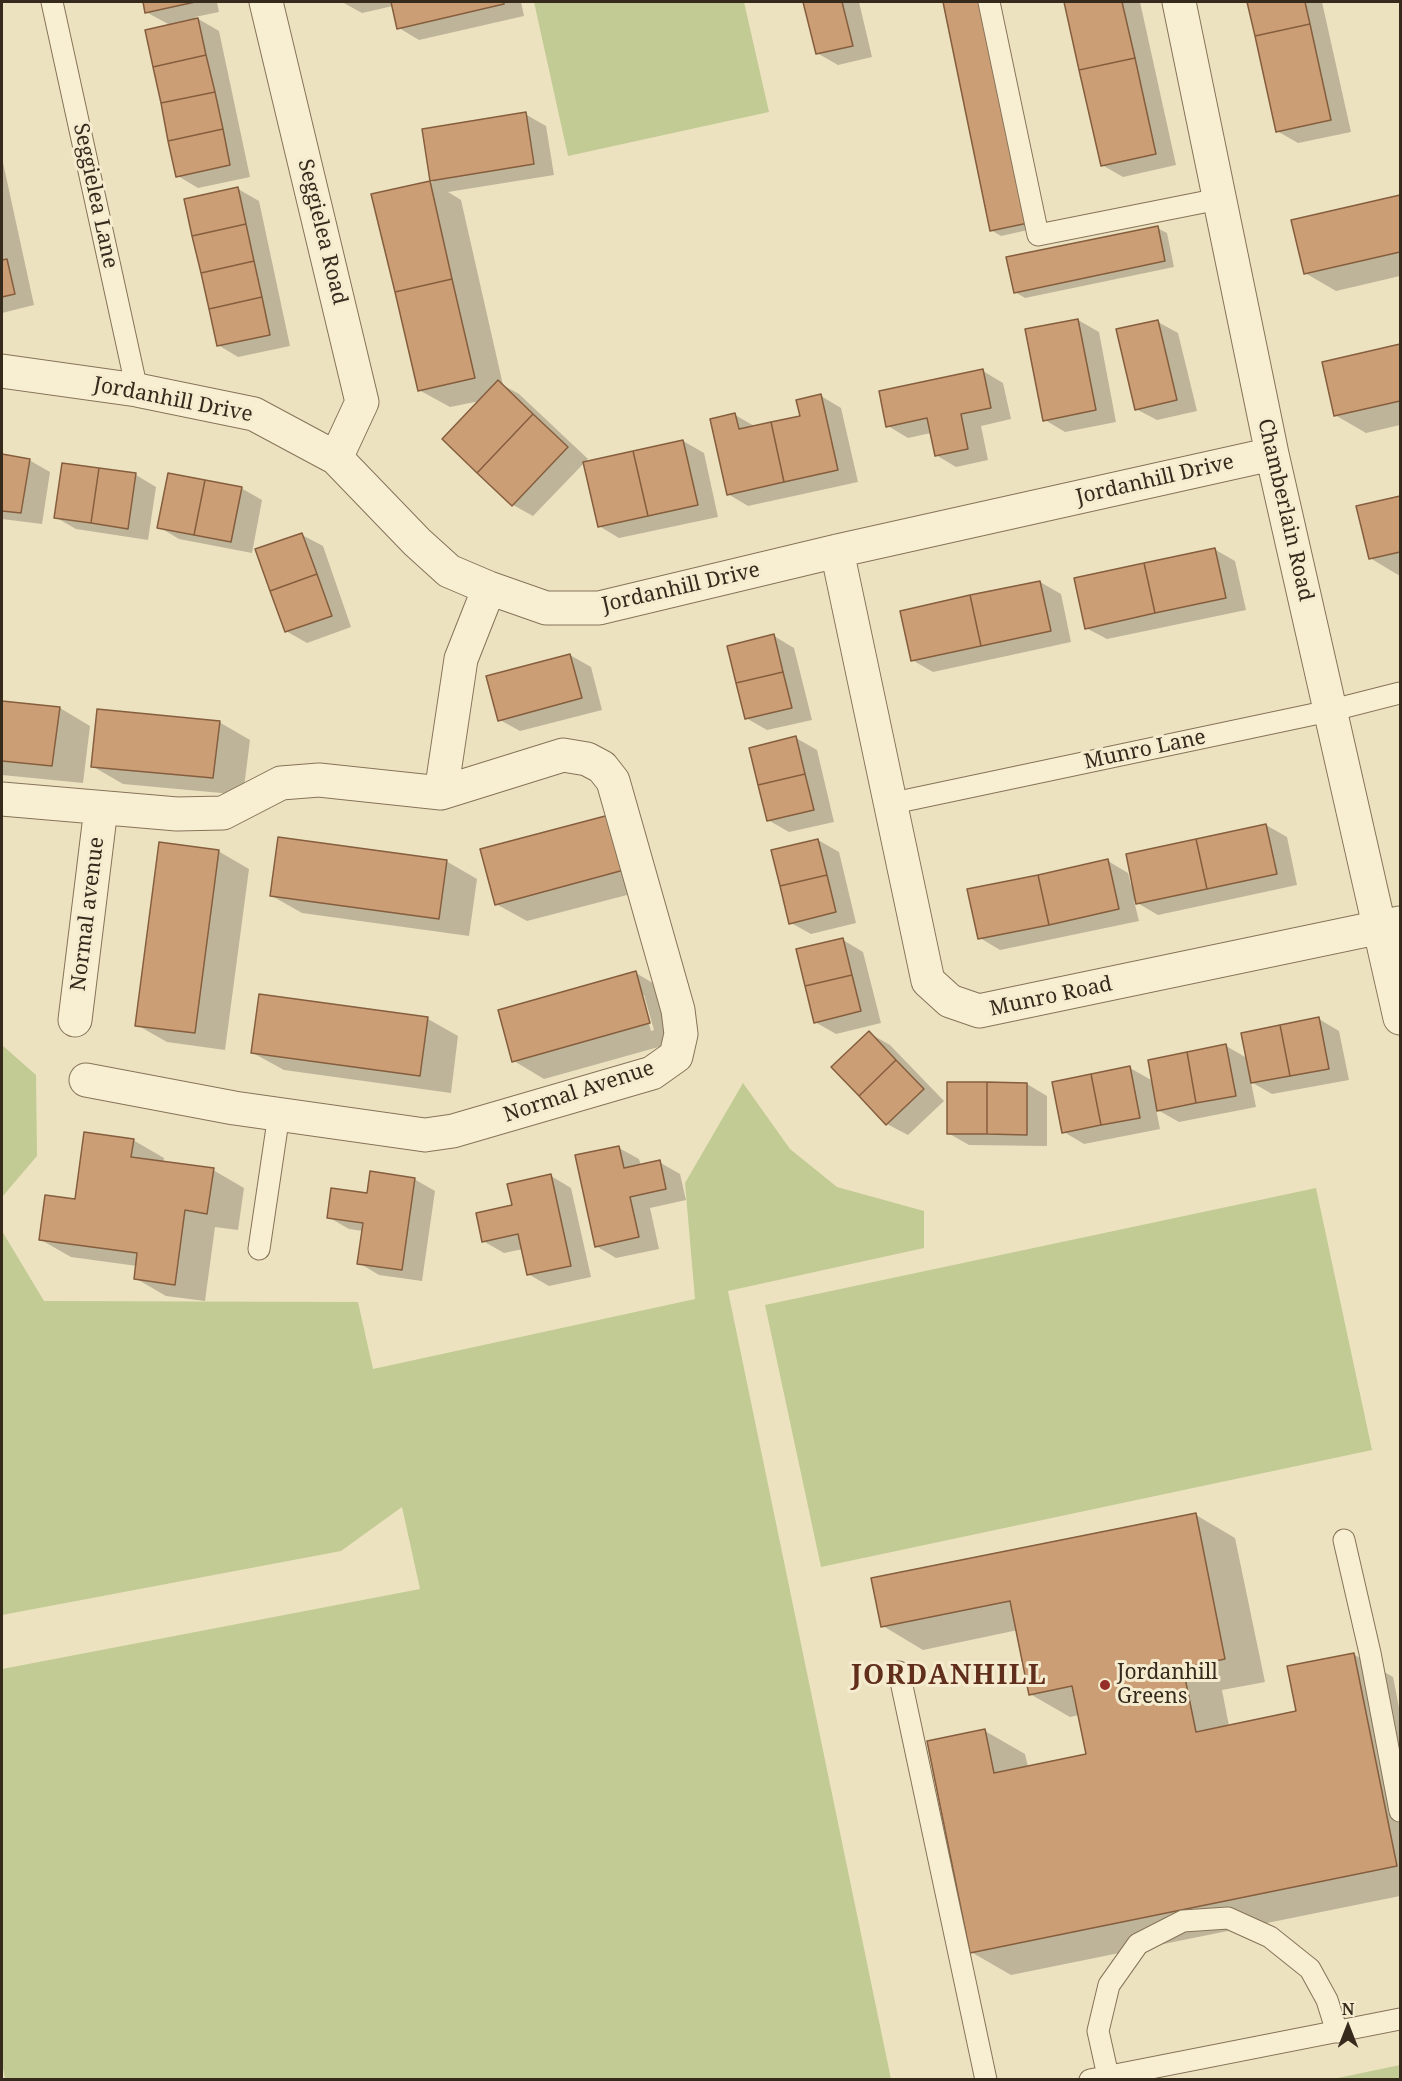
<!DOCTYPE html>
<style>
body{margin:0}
#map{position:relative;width:1402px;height:2081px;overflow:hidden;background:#ede2c0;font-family:"Noto Serif",serif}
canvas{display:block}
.frame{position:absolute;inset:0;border:3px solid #362a1d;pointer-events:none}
.north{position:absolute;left:1318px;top:1997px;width:60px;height:60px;-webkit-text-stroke:4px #f5eccf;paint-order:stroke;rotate:0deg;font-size:16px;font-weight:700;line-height:24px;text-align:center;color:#362a1d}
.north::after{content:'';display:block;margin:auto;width:21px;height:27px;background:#362a1d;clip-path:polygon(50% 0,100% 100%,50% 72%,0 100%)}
</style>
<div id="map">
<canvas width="1402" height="2081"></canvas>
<div class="frame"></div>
<div class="north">N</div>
</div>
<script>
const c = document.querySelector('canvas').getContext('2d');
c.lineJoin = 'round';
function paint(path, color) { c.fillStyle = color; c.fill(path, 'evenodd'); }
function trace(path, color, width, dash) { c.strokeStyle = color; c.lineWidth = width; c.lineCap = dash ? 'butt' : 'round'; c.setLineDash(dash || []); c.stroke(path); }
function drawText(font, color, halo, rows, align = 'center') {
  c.font = font + ' "Noto Serif",serif'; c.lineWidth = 6; c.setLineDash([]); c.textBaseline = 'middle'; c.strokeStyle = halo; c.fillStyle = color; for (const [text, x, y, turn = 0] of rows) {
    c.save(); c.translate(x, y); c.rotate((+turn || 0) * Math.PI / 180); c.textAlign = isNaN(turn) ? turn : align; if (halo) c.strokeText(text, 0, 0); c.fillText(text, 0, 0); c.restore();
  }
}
paint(new Path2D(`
 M534,2H744L769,112L568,156Z
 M2,1045L36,1075L37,1156L2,1197Z
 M743,1083L790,1149L837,1187L924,1211V1248L728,1291L891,2079H5L2,2062V1669L420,1589L402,1507L341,1551L2,1615V1231L44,1301L358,1302L373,1369L695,1299L685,1183Z
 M1316,1188L1372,1450L821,1567L765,1305Z
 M1400,2065V2079H1333Z`), '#c2cb94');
paint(new Path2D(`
 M144,2H217L219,12L195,17L219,31L250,177L198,188L178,176L170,25L146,12Z
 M342,2H521L524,16L419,40L399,28L393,6L362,13Z
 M805,2H859L872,57L838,65L817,53Z
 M945,2H991L1037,228L1001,236L991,230Z
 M1066,2H1140L1176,165L1123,177L1102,165Z
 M1248,2H1322L1351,132L1298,143L1277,131Z
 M525,114L546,126L554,175L448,192L461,200L503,385L519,394L588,459L533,516L513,505L480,401L450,407L419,390L373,195L433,182L432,180Z
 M2,158L34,305L2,313Z
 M238,189L259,201L290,346L238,357L218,345Z
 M1400,197V276L1336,291L1305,273L1293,221Z
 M1157,228L1167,233L1174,267L1025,298L1015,292Z
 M1078,320L1099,332L1116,422L1065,432L1045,420Z
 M1158,322L1178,333L1197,411L1157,420L1136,409Z
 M1400,346V425L1366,433L1335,415L1323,364Z
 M983,371L1003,383L1011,419L981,426L988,460L956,467L936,455L931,433L908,438L888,426Z
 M821,396L841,408L858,482L748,506L728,494L735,415L756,427L801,417Z
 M683,441L704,453L718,517L619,538L599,526Z
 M2,456L29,460L50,472L42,524L2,519Z
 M63,464L136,475L156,487L148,540L76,529L55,517Z
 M241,488L262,500L252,553L179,539L159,527Z
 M1400,497V576L1370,558L1358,507Z
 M302,535L323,546L351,627L307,643L286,631Z
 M1214,549L1235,561L1246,610L1107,639L1086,628Z
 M1040,582L1061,594L1071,642L933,672L912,660Z
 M774,636L794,648L812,720L767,730L746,718Z
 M570,655L591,667L602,710L520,731L500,720Z
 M2,702L60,708L90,726L83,783L2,775Z
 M219,722L250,740L243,795L123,784L92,766Z
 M796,738L817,750L834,822L789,832L768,820Z
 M609,817L654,888L527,921L496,904Z
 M1266,825L1287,837L1297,885L1158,915L1134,901L1139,921L1000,950L980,938L1108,861L1128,873L1131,885L1134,884Z
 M818,840L839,852L856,923L811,934L791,923Z
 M218,851L249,869L225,1050L167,1042L137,1025Z
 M446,861L477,879L469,936L302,913L272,896Z
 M843,940L863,952L881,1023L836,1034L815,1022Z
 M636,973L666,991L680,1041L544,1079L514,1061ZM641,995H644L654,1030L651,1031Z
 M428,1019L458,1036L451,1093L284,1070L253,1053Z
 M1319,1019L1339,1031L1349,1080L1272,1094L1251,1082L1256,1107L1179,1122L1156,1109L1160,1129L1084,1144L1064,1132L1130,1068L1153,1081L1226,1046L1247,1058Z
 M869,1033L890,1045L944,1101L908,1135L887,1124Z
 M1027,1084L1047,1096V1146L969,1145L948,1133Z
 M133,1140L164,1158L163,1163L213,1170L244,1188L238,1230L215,1227L205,1301L166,1296L135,1278L137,1266L71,1257L41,1240Z
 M619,1148L639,1159L641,1166L659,1162L680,1174L686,1200L650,1208L659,1249L616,1258L596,1246Z
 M551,1176L571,1188L591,1277L549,1286L528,1274L523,1249L504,1253L483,1241L513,1206Z
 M414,1179L435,1191L422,1281L379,1275L359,1263L363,1231L349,1229L328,1217L368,1195Z
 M1196,1515L1235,1538L1265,1682L1222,1690L1229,1726L1298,1712L1353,1654L1393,1677L1400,1713V1896L1011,1975L971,1952L985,1731L1025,1754L1028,1767L1088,1755L1079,1715L1070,1717L1030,1694L1018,1630L923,1650L883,1626Z`), '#0003');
const building = new Path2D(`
 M143,2H195L145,13Z
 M391,2H504V4L397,29Z
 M803,2H842L853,46L816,54Z
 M943,2H983L1028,223L990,231Z
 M1064,2H1122L1135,58L1079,70Z
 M1247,2H1305L1310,24L1255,36Z
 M198,18L206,55L153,67L145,30Z
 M1310,24L1331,120L1276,132L1255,36Z
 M206,55L215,92L161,103L153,67Z
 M1135,58L1156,154L1101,166L1079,70Z
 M215,92L223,129L168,141L161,103Z
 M526,112L534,164L430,181L422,129Z
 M223,129L230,165L176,177L168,141Z
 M430,181L452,279L395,292L371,194Z
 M238,187L246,224L192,236L184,199Z
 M1400,195V252L1304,274L1291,220Z
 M246,224L254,261L201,273L192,236Z
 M1158,226L1165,261L1014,293L1006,257Z
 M7,259L15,294L2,297V260Z
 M254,261L262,297L209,309L201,273Z
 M452,279L475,378L418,391L395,292Z
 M262,297L270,335L217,346L209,309Z
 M1078,319L1096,410L1043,421L1025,329Z
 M1158,320L1177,400L1135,410L1116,329Z
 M1400,344V401L1334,416L1322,362Z
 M983,369L991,408L961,414L968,449L935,456L927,418L886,427L879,391Z
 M498,380L533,414L477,473L442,439Z
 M821,394L838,470L784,482L771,422L800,416L796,400Z
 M735,413L739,429L771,422L784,482L727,495L710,419Z
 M533,414L568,447L512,506L477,473Z
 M683,440L698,505L648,516L633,451Z
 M633,451L648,516L598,527L583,462Z
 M2,454L30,459L21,513L2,511Z
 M62,463L99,468L91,523L54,518Z
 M99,468L136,473L128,529L91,523Z
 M168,473L205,480L194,535L157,528Z
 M205,480L242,487L231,542L194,535Z
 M1400,496V552L1369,559L1356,506Z
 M302,533L317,574L270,591L255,549Z
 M1215,548L1226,598L1155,613L1144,563Z
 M1144,563L1155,613L1085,629L1074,578Z
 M317,574L332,616L285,632L270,591Z
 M1040,581L1051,631L981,646L970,595Z
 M970,595L981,646L911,661L900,611Z
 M774,634L783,672L736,683L727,646Z
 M570,654L582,698L498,721L486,676Z
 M783,672L792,708L745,719L736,683Z
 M2,701L60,707L52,766L2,761Z
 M97,709L220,721L213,778L91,767Z
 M796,736L805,774L758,785L749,748Z
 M805,774L814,810L767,821L758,785Z
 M609,815L624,870L495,905L480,849Z
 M1266,824L1277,874L1207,889L1196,839Z
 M278,837L447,860L439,919L270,896Z
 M818,839L827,875L780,886L771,850Z
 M1196,839L1207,889L1136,904L1126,854Z
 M159,842L219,850L195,1033L135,1026Z
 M1108,859L1119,909L1049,925L1038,875Z
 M827,875L836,912L789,924L780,886Z
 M1038,875L1049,925L978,939L967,889Z
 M843,938L852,975L805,986L796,949Z
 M636,971L650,1023L512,1062L498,1010Z
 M852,975L861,1011L814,1023L805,986Z
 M259,994L428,1017L420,1076L251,1053Z
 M1319,1017L1329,1069L1290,1076L1280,1025Z
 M1280,1025L1290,1076L1251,1083L1241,1033Z
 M869,1031L896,1060L859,1096L831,1067Z
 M1226,1044L1236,1096L1196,1103L1187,1052Z
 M1187,1052L1196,1103L1157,1111L1148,1060Z
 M896,1060L924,1089L886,1125L859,1096Z
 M1130,1066L1140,1118L1101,1125L1091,1074Z
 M1091,1074L1101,1125L1062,1133L1052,1082Z
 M947,1082H987V1134H947Z
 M987,1082L1027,1083V1135L987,1134Z
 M84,1132L134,1139L131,1157L214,1168L207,1214L185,1210L175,1285L134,1279L137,1253L39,1240L45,1195L75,1199Z
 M619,1146L624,1168L660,1160L666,1189L630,1197L639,1237L595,1247L575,1155Z
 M370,1171L415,1178L402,1270L357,1264L363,1223L327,1218L331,1188L367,1193Z
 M551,1174L571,1266L527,1275L518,1234L482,1242L476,1213L512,1205L507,1184Z
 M1196,1513L1225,1659L1183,1668L1196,1732L1296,1711L1287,1666L1354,1653L1397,1866L970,1953L927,1741L985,1729L994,1773L1086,1754L1072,1686L1029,1695L1010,1601L881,1627L871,1578Z`);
paint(building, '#cc9e76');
trace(building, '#855e3e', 1.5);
const service = new Path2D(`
 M52,2L137,390
 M989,2L1038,235L1219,199
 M889,804L1329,711L1400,693
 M259,1249L279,1114
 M1344,1540L1370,1653L1400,1811
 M899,1672L986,2080
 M1108,2076L1098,2031L1109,1985L1138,1944L1183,1921L1228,1918L1270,1937L1310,1969L1327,2000L1337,2032
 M1090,2080L1400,2019`);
const minor = new Path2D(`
 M266,2L362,402L336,458
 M1179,2L1272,454L1400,1018
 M2,371L137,390L254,414L336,458L417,542L449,571L489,588L546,608H599L837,551L1272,454
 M837,551L928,981L950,1001L979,1011L1400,923
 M441,793L461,659L489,588
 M2,799L177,814L223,813L281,783L319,780L441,793L563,755L587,759L602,767L613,781L678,1010L681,1034L676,1056L652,1073L453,1131L425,1135L234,1108L86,1080
 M75,1020L101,808`);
trace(service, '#867358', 23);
trace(minor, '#867358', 35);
trace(service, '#f8efd3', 21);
trace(minor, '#f8efd3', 33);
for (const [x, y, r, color] of [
 [1105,1685,6,"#952d28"]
]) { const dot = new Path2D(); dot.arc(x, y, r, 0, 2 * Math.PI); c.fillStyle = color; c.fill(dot); trace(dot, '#f5eccf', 2); }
drawText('21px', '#362a1d', '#f5eccf', [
 ["Seggielea Lane",95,196,78],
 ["Seggielea Road",322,232,76],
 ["Jordanhill Drive",173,400,11],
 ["Jordanhill Drive",1155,480,-13],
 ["Chamberlain Road",1285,510,77],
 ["Jordanhill Drive",681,588,-13],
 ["Munro Lane",1145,750,-12],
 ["Normal avenue",88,914,-83],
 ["Munro Road",1051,997,-12],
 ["Normal Avenue",579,1092,-18]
]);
drawText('21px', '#362a1d', '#f5eccf', [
 ["Jordanhill",1117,1673],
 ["Greens",1117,1697]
], 'left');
c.letterSpacing = '1.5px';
drawText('bold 27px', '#622e1c', '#f5eccf', [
 ["JORDANHILL",949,1676]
]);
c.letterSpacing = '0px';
</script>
